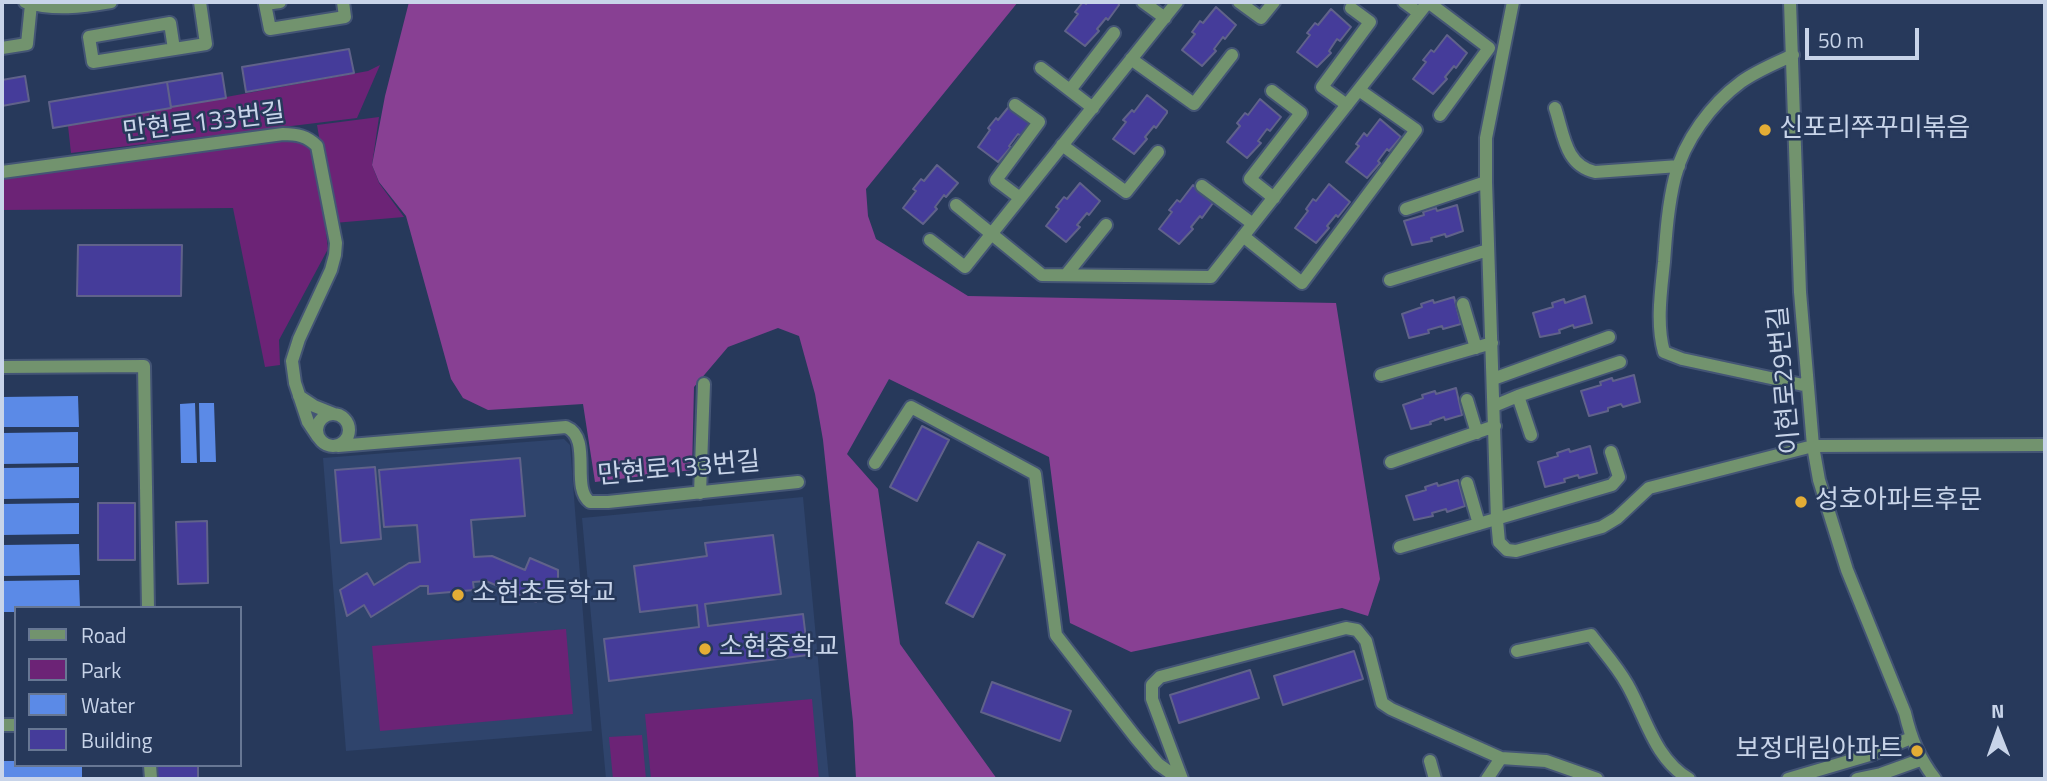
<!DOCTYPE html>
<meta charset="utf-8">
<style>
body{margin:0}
#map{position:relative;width:2047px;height:781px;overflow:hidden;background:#27395b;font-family:"Titillium Web",sans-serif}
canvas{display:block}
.frame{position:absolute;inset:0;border:4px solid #c8d4e9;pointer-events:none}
.legend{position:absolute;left:14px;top:606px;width:228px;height:161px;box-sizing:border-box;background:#27395b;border:2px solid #677794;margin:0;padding:9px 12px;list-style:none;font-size:21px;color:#c8d4e9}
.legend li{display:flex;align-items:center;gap:14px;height:35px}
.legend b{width:35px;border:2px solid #677794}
.north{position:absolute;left:1963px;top:697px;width:70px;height:70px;-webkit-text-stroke:5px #27395b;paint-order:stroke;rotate:359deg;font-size:19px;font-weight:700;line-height:28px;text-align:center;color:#c8d4e9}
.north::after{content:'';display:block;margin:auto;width:24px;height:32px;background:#c8d4e9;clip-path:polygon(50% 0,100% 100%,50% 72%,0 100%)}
.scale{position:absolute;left:1805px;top:28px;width:114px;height:32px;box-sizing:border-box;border:4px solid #c8d4e9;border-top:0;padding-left:9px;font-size:21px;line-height:24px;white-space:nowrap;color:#c8d4e9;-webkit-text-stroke:5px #27395b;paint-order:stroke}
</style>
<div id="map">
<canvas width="2047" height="781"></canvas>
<div class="frame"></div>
<ul class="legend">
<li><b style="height:9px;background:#72936e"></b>Road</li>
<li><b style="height:19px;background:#6c2376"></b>Park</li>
<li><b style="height:19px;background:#5b8ae7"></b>Water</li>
<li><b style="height:19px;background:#453c9a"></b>Building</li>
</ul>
<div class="north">N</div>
<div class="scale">50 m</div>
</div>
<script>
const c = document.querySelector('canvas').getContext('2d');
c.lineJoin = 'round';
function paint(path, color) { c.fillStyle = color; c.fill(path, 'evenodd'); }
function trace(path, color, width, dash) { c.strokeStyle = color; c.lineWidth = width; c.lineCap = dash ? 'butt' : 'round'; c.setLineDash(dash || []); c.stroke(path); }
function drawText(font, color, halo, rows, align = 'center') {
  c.font = font + ' "Titillium Web","Noto Sans KR",sans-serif'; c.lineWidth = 5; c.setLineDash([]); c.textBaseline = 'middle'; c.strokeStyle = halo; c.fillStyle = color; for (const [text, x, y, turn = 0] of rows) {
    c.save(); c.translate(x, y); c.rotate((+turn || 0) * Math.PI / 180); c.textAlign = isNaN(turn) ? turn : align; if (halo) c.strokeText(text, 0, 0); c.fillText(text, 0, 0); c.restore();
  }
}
paint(new Path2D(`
 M564,439L570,445L592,731L346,751L323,458Z
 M803,497L829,779H606L582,518Z`), '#2f446c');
paint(new Path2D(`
 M380,65L357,118L71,153L68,126L368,71Z
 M379,117L372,165L379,183L404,217L334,223L317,125Z
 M284,138L316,147L328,249L279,340L280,365L265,367L233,208L2,210V175Z
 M566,629L573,714L380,731L372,646Z
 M812,699L819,779H651L645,714Z
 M642,735L646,779H613L609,737Z`), '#6c2376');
paint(new Path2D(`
 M409,2H1018L866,189L868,216L876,239L968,296L1336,303L1380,579L1368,616L1342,608L1131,652L1070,623L1049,457L889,379L847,454L878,489L900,644L997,779H856L853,722L823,440L815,394L799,336L778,328L728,347L694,387L692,470L595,482L583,404L488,410L463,398L451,379L406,216L379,182L372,165L385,96Z`), '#884093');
paint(new Path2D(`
 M78,396L79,427H2V397Z
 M195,403L197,463H181L180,404Z
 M199,403H214L216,462H200Z
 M78,432V463L2,464V433Z
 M79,467V498L2,499V468Z
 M79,503V534L2,535V504Z
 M79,544L80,575L2,576V545Z
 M79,580L80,608H16V612H2V581Z
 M2,761H16V765H82V779H2Z`), '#5b8ae7');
const building = new Path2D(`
 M1083,2L1086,4L1088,2H1118L1119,5L1108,20L1106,18L1097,29L1099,31L1085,46L1065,31L1078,14L1075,12Z
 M1216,7L1236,25L1225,39L1223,37L1214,49L1216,51L1202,66L1182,50L1195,34L1192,32L1200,21L1203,23Z
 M1331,9L1351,27L1340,41L1337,39L1329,51L1331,53L1317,67L1297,52L1310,35L1307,33L1315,23L1318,25Z
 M1447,35L1467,53L1456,68L1454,66L1445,77L1447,79L1433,94L1413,79L1426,62L1423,60L1431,50L1434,52Z
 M349,49L354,73L246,92L242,67Z
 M222,73L226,98L171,107L167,82Z
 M25,76L29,101L2,106V80Z
 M167,82L171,108L53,128L49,102Z
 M1147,95L1167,111V113L1156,128L1154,126L1145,137L1147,139L1134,154L1113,139L1126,122L1123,120L1132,110L1134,112Z
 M1260,99L1281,117L1270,131L1267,129L1258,141L1261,143L1247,158L1227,142L1240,126L1237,123L1245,113L1248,115Z
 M1011,104L1032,122L1021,136L1018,134L1009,146L1011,147L998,162L978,147L990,130L988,128L996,118L998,120Z
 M1380,119L1401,137L1389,151L1387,149L1378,161L1380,163L1367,178L1346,162L1359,146L1356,144L1364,133L1367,136Z
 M937,165L958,183L946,197L944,195L935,207L937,209L923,224L903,208L916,191L913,189L921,179L924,181Z
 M1080,183L1100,201L1089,215L1087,213L1077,225L1080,227L1066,242L1046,226L1059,209L1056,207L1064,197L1067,199Z
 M1329,184L1350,202L1338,217L1336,215L1327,226L1329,228L1316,243L1295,228L1308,211L1306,209L1313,199L1316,201Z
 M1193,185L1213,203L1202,218L1200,216L1191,227L1193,229L1179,244L1159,229L1172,212L1169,210L1177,200L1180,202Z
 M1457,205L1463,231L1446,237L1445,234L1431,238L1432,241L1412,245L1404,221L1424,215L1423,212L1436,208L1437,211Z
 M78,245H182L181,296H77Z
 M1585,296L1592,323L1574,328L1573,325L1559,330L1560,333L1540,337L1533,313L1553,307L1552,303L1564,299L1565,303Z
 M1454,297L1461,324L1443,329L1442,326L1428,330L1429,333L1409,338L1402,314L1422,307L1421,304L1433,300L1434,303Z
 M1634,375L1640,402L1623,407L1621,404L1608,408V411L1589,416L1581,391L1601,385L1600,382L1612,378L1613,381Z
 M1456,388L1462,415L1445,420L1444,417L1430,422L1431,424L1411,429L1403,405L1423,398L1422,395L1435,391L1436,394Z
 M922,426L949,440L917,501L890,487Z
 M1590,446L1597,473L1579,478L1578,475L1564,479L1565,482L1545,487L1538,462L1558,456L1557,453L1569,449L1570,452Z
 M520,458L525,516L471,520L474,557L492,556L525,570L530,558L558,570V597L541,590L536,602L486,581L473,582L474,590L428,594V586H420L371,617L364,605L347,616L340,590L367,573L374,585L409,563L420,562L417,525L384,527L379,470Z
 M375,467L381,539L341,543L335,470Z
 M1458,480L1465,506L1447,512L1446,509L1432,513L1433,516L1414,520L1406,496L1426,490L1425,487L1437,483L1438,486Z
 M98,503H135V560H98Z
 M207,521L208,583L178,584L176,522Z
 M773,535L781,594L705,604L708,626L803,614L808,655L609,681L604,639L699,627L697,605L640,612L634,566L707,556L705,543Z
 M978,542L1005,555L973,617L946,603Z
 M1354,651L1363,679L1283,705L1274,676Z
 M1250,670L1259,698L1179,723L1170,695Z
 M992,682L1071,711L1060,741L981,712Z
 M157,765H198V779H157Z`);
paint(building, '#453c9a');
trace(building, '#60628a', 2);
const minor = new Path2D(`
 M25,2C54,11 82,7 111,2
 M280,2L265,4L270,29L345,17L343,2
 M1143,2L1165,18
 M1239,2L1261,18L1274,2
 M1404,2L1419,13
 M1428,2L1489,48L1440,115
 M1513,2L1486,138V182L1497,520L1499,542L1507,550L1516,551L1602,527L1617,518L1649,488L1813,446L2045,445
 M1790,2L1800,292L1813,446L1819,480L1847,570L1905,713C1911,739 1919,758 1935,779
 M2,48L27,44L31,4
 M174,49L170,23L89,37L93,62L206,44L200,2
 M1793,55C1776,63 1756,71 1741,82C1711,104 1684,141 1675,177C1668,205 1666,234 1664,262C1661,291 1656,324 1664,352L1682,359L1808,386
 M1131,59L1194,104L1232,55
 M1041,68L1093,108
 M1070,90L1114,33
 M1272,91L1301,113L1250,179L1274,198
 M1015,105L1039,122L996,180L1020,198
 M1347,105L1322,87L1370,22L1351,8
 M1555,108C1564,135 1565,165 1595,172L1679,166
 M1062,145L1126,192L1158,152
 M2,172L283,134C297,134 307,136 317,146L336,243L335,255L331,270L299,339L292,361L295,383L308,422L318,437
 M1202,186L1253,224
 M956,205L1042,275L1211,277L1428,2
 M1406,209L1486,182
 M1243,236L1302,283L1416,130L1359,90
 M930,240L965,267L1177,2
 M1066,275L1106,225
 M1390,280L1488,250
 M1463,304L1476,348
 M2,367L144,366L148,608
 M1381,375L1492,343
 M1493,379L1609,337
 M299,396L314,406L334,414
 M1518,396L1531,435
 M1467,400L1477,433
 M1494,406L1518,396L1620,362
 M317 430a16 16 0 1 1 32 0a16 16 0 1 1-32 0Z
 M338,446L566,427C593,438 570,488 590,502H608L798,482
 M1391,462L1495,426
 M875,463L911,407L1035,474L1056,635L1136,738L1158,764L1179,779
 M1467,483L1479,524
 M700,493L704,384
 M1400,547L1612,485L1619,477L1611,452
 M1517,651L1591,635C1603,651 1617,666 1627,684C1646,717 1654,758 1689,779
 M2,725H16
 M1430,761L1435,779
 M150,765L151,779
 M1182,779L1152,699V685L1160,677L1346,628L1357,630L1366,641L1382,703L1391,709L1501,758
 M1487,779L1501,758L1546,761L1597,779
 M1788,779L1873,754L1911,738
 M1857,779L1881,774L1920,760`);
trace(minor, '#445575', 16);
trace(minor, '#72936e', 12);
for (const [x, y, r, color] of [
 [1765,130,7,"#e4ad35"],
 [1801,502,7,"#e4ad35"],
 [458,595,7,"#e4ad35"],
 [705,649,7,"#e4ad35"],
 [1917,751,7,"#e4ad35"]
]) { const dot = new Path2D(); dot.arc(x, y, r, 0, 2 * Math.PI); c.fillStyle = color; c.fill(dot); trace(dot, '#27395b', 2.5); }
drawText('26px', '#c8d4e9', '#27395b', [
 ["만현로133번길",204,124,-7],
 ["이현로29번길",1786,380,-95],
 ["만현로133번길",679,470,-5]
]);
drawText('26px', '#c8d4e9', '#27395b', [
 ["신포리쭈꾸미볶음",1779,130],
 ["성호아파트후문",1815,502],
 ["소현초등학교",472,595],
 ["소현중학교",719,649],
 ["보정대림아파트",1903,751,"right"]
], 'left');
</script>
